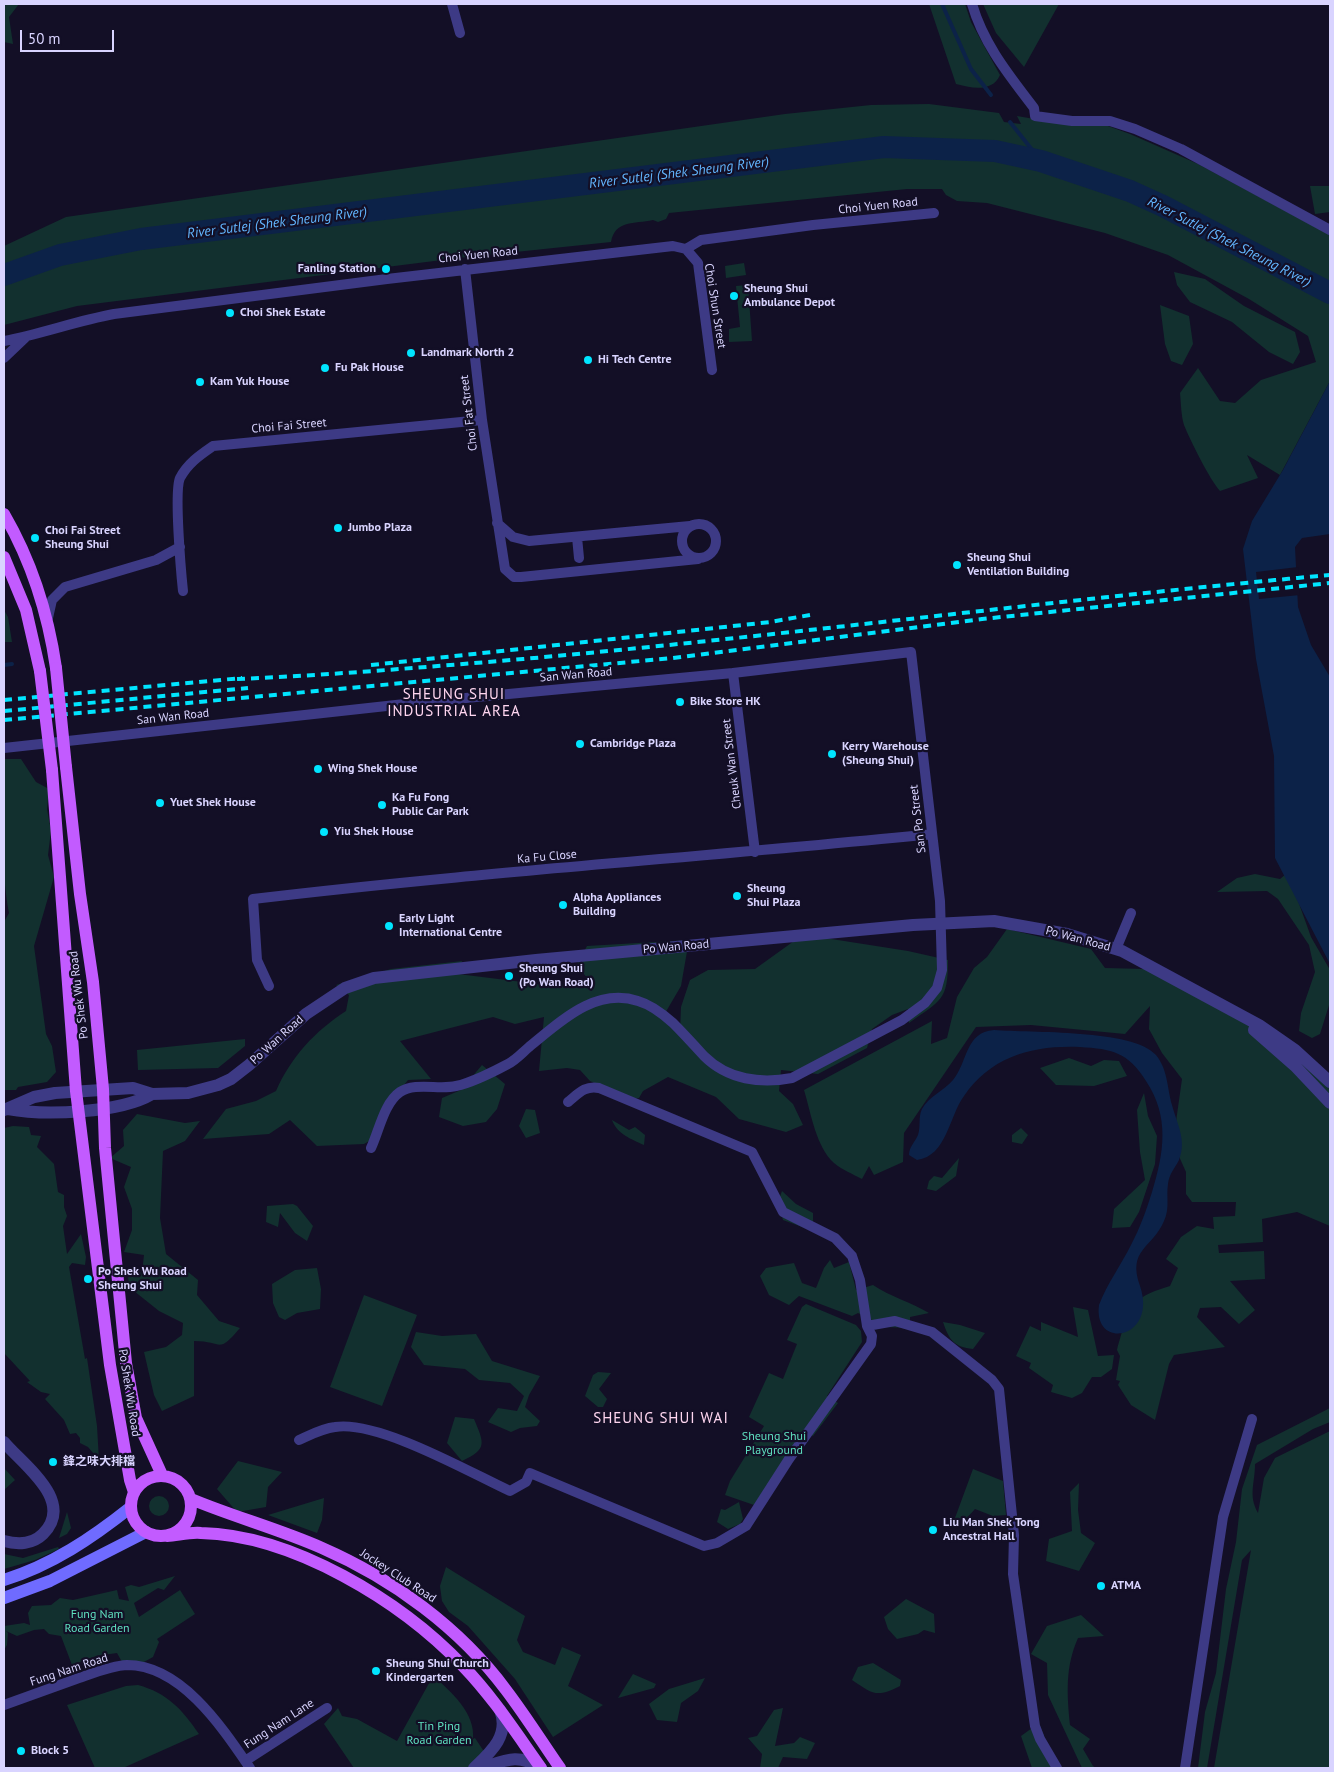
<!DOCTYPE html>
<meta charset="utf-8">
<style>
body{margin:0}
#map{position:relative;width:1334px;height:1772px;overflow:hidden;background:#130f26;font-family:"PT Sans",sans-serif}
canvas{display:block}
.frame{position:absolute;inset:0;border:5px solid #d9d4ff;pointer-events:none}
.scale{position:absolute;left:20px;top:30px;width:94px;height:22px;box-sizing:border-box;border:2px solid #d9d4ff;border-top:0;padding-left:6px;font-size:15px;line-height:18px;white-space:nowrap;color:#d9d4ff;-webkit-text-stroke:4px #130f26;paint-order:stroke}
</style>
<div id="map">
<canvas width="1334" height="1772"></canvas>
<div class="frame"></div>
<div class="scale">50 m</div>
</div>
<script>
const c = document.querySelector('canvas').getContext('2d');
c.lineJoin = 'round';
function paint(path, color) { c.fillStyle = color; c.fill(path, 'evenodd'); }
function trace(path, color, width, dash) { c.strokeStyle = color; c.lineWidth = width; c.lineCap = dash ? 'butt' : 'round'; c.setLineDash(dash || []); c.stroke(path); }
function drawText(font, color, halo, rows, align = 'center') {
  c.font = font + ' "PT Sans","Noto Sans SC",sans-serif'; c.lineWidth = 4.5; c.setLineDash([]); c.textBaseline = 'middle'; c.strokeStyle = halo; c.fillStyle = color; for (const [text, x, y, turn = 0] of rows) {
    c.save(); c.translate(x, y); c.rotate((+turn || 0) * Math.PI / 180); c.textAlign = isNaN(turn) ? turn : align; if (halo) c.strokeText(text, 0, 0); c.fillText(text, 0, 0); c.restore();
  }
}
paint(new Path2D(`
 M4,4H19L9,17L13,44L4,42Z
 M929,4H965L971,22L1000,75C992,93 971,88 956,84Z
 M983,4H1059L1024,67L996,33Z
 M929,104L999,113L1004,122L1021,124L1017,116L1075,126H1108L1130,134L1198,164L1330,235V381L1280,475L1247,455L1258,478L1220,491C1210,480 1190,440 1184,425C1181,415 1181,403 1180,393L1198,368L1220,401L1235,403L1261,380L1316,362L1308,336L1249,299L1168,255L1105,233L987,203L957,201L946,195L942,189H907L669,213L666,219L658,222L653,220C634,224 615,220 611,242L458,258L77,306L4,325V246L66,217L785,114L871,105Z
 M1310,186H1330V212L1315,214Z
 M744,263L746,275L726,278L725,266Z
 M1174,272L1205,279L1244,306L1295,332L1300,352L1293,364L1269,352L1232,322L1190,302L1177,285Z
 M748,285L752,341L729,342V329L740,327L736,286Z
 M1160,305L1189,316L1193,344L1182,365L1171,361L1165,344Z
 M4,610L8,617L12,642H4Z
 M4,759H21L36,782L49,789L47,809L51,831L48,855L54,877L34,946L46,1034L52,1046L56,1072L47,1082L18,1087L16,1090H4V922L9,913C0,866 4,807 4,759Z
 M1255,874L1280,879L1286,874L1297,898L1311,937L1330,970V1002L1320,1034L1312,1038L1299,1031L1301,1013L1315,972L1309,945L1278,899L1267,891L1217,892L1237,878Z
 M1007,929L1091,949L1105,968L1145,969L1309,1058L1330,1078V1226L1297,1212L1262,1219L1263,1242L1218,1245L1219,1253L1264,1251L1265,1279L1230,1281L1255,1310L1239,1324L1221,1307L1200,1308L1197,1317L1225,1347L1174,1355L1169,1364L1155,1420L1131,1405L1118,1385L1120,1381L1116,1380L1120,1356L1117,1350C1129,1310 1126,1299 1170,1286L1178,1268L1166,1259L1181,1237L1197,1226L1214,1229L1213,1217L1235,1216L1236,1202H1192L1186,1194V1172L1173,1143L1182,1079L1162,1053L1149,1029L1150,1006L1125,1034L1031,1025L976,1027L904,1133L903,1162L874,1175L869,1166L862,1179C853,1174 842,1170 834,1163C816,1147 811,1113 804,1090L932,1021L931,1044L947,1038L957,997L974,968L987,957Z
 M825,938L908,951L948,960C948,1001 941,1000 909,1023L908,1009L892,1015L872,1029L867,1048L818,1074L781,1070L779,1091L793,1104L803,1125L786,1132L739,1119L716,1097L668,1077L643,1091L639,1098L633,1099L590,1081L580,1070L567,1068L539,1071L544,1017L515,1024L493,1017L400,1041L431,1079L408,1080L387,1106L371,1140L364,1144L317,1146L290,1120L269,1134L203,1139L226,1109L256,1101L276,1091C291,1057 315,1031 346,1011L349,995L336,985L391,969L462,961L458,974L546,985L591,983L577,965L587,946L689,940L681,986L664,1015L680,1033L681,1007L690,980L708,970L755,969L794,941Z
 M245,1039V1046L218,1068L138,1070L137,1050Z
 M1069,1058L1091,1066L1104,1060L1119,1061L1127,1076L1094,1086L1056,1085L1040,1068Z
 M482,1065L505,1084L497,1109L486,1122L463,1126L439,1117L442,1098L461,1090Z
 M1144,1093L1148,1116L1157,1136L1155,1164L1139,1212L1130,1227L1112,1228L1114,1209L1145,1180L1140,1152L1137,1110Z
 M526,1109L535,1110L540,1133L526,1138L519,1126Z
 M137,1114L185,1123L200,1121L185,1141L163,1151L160,1218L166,1254L198,1280L197,1295L219,1321L240,1328C217,1355 224,1341 194,1341V1396L162,1411L154,1395L144,1352L166,1347L182,1335L183,1323L159,1311L129,1287L128,1276L142,1272L144,1255L124,1252L132,1230V1209L124,1187L131,1167L110,1158L124,1146L123,1130Z
 M612,1120L629,1130L635,1127L645,1135L644,1145C631,1139 617,1134 612,1120Z
 M13,1126L29,1127L31,1135L41,1136L37,1147L54,1164L58,1192L64,1195V1207L67,1216L63,1226L67,1254L81,1234L86,1257L85,1265L72,1263L69,1267L85,1359L87,1358L97,1426L99,1460L88,1447L80,1443V1438L76,1433L70,1434L64,1420L45,1399L50,1394L41,1392L27,1382L30,1381L4,1353V1128Z
 M1021,1128L1028,1135L1022,1144L1012,1142V1135Z
 M959,1158L956,1176L936,1191L927,1189L929,1181L934,1176L942,1178Z
 M782,1191L796,1204L813,1213V1231L783,1220L778,1202Z
 M293,1204L297,1206L313,1226L307,1241L295,1233L280,1213L278,1227L266,1222L267,1206Z
 M830,1260L834,1268L849,1262L856,1290L873,1285C891,1297 911,1302 929,1313L910,1317V1328L886,1327L858,1313L852,1316L799,1296L789,1305L769,1295L760,1276L766,1268L794,1263L802,1283L816,1288L824,1268Z
 M317,1268L321,1289L320,1309L297,1313L285,1320L279,1317L273,1303L272,1284L295,1270Z
 M364,1295L417,1315L382,1406L330,1387Z
 M806,1304L856,1325L861,1331L862,1342L827,1396L838,1403L813,1436L804,1431L754,1505L725,1495L730,1481L764,1426L749,1417L769,1373L783,1379L797,1344L787,1340L802,1307Z
 M1073,1307L1088,1310L1098,1356L1114,1355L1112,1369L1101,1377H1092L1082,1393L1072,1398L1051,1392L1053,1385L1029,1368L1031,1363L1016,1356L1030,1326L1041,1331V1322L1078,1337Z
 M943,1322L960,1325L985,1333L973,1349C954,1347 949,1340 943,1322Z
 M416,1332L442,1336L476,1334L492,1361L540,1376L529,1395L525,1407L540,1421L537,1426L520,1428L511,1432L488,1422L498,1408L517,1411L524,1396L510,1383L479,1380L465,1369L424,1365L411,1347Z
 M598,1372L611,1373L599,1389L607,1399L603,1407H598L585,1396L593,1375Z
 M1330,1408V1422L1313,1429L1255,1464C1255,1484 1248,1495 1258,1513L1264,1478L1275,1458L1330,1431V1768H1214L1251,1550L1242,1560L1207,1768H1198L1205,1712L1216,1673L1226,1589L1236,1542L1242,1489L1257,1445Z
 M455,1417L474,1419C484,1443 488,1449 462,1461L447,1443Z
 M238,1461L282,1472L268,1487L266,1507L237,1512L217,1489Z
 M4,1468L15,1480L4,1490Z
 M973,1469L1003,1481L1006,1515L993,1516L975,1509L964,1521L955,1518Z
 M1079,1483L1078,1510L1081,1533L1095,1543L1079,1571L1046,1561L1049,1539L1072,1531L1070,1492Z
 M149 1506a10 10 0 1 1 20 0a10 10 0 1 1-20 0Z
 M324,1498L322,1520L317,1533L268,1515Z
 M739,1502L743,1519L740,1524L728,1529L717,1522L721,1509L725,1510Z
 M67,1512L71,1528L67,1534L59,1538Z
 M58,1547L59,1549L35,1560L4,1569V1554L23,1558Z
 M446,1567L525,1616L517,1640L523,1652L555,1665L562,1647L581,1655L568,1686L603,1705L553,1737L515,1679L468,1626L449,1612L442,1601L440,1586Z
 M175,1576L164,1590L158,1588L134,1603L139,1617L180,1590L195,1614L157,1639L159,1642L153,1657L142,1663L122,1662L117,1653L96,1656L72,1665L61,1636L49,1634L44,1629L34,1630L17,1636L6,1631L8,1633L7,1645L4,1650V1626L24,1623L30,1625L28,1613L32,1606L51,1605L60,1598L73,1600L117,1590L119,1599L129,1601L125,1587L131,1585L139,1587Z
 M906,1599L934,1614L935,1633L924,1630L918,1634L897,1639L888,1629L884,1617Z
 M1081,1615L1104,1636L1078,1638C1065,1667 1067,1694 1070,1725L1090,1739L1083,1749L1093,1766L1096,1768H1082L1048,1695L1047,1663L1031,1654L1047,1626Z
 M873,1663L901,1680L900,1686C876,1698 873,1694 852,1680L858,1667Z
 M633,1674L656,1684L654,1688L618,1698Z
 M433,1676C451,1691 476,1714 473,1739L475,1738L495,1768H354L324,1724L338,1708L342,1716L357,1719L397,1741Z
 M705,1678L698,1691L681,1703L677,1722L657,1720L649,1704L669,1689Z
 M138,1685C167,1693 182,1709 199,1734L123,1768H95L67,1705L126,1686Z
 M783,1708L775,1746L794,1743L800,1737L815,1743L807,1759L783,1757L778,1768H760L762,1754L748,1738L757,1736L774,1710Z
 M1039,1723L1051,1754L1062,1768H1032L1021,1736Z`), '#12302f');
paint(new Path2D(`
 M1330,381V534L1302,538L1295,547L1298,607L1311,645L1330,677V964L1275,858L1274,756L1256,659L1243,549L1252,521L1283,470Z
 M994,1030C1031,1033 1133,1029 1156,1055C1168,1070 1167,1087 1172,1105C1177,1124 1187,1140 1179,1160C1175,1168 1169,1174 1168,1184C1166,1197 1170,1208 1164,1221C1152,1249 1127,1249 1140,1286C1158,1339 1093,1351 1099,1305C1107,1284 1121,1265 1131,1245C1140,1228 1146,1211 1152,1192C1164,1153 1170,1117 1146,1081C1128,1052 1112,1049 1080,1047C1034,1045 991,1056 964,1096C949,1116 947,1156 917,1160L909,1155C909,1147 915,1142 918,1135C921,1126 918,1117 922,1109C929,1096 944,1091 953,1080C968,1062 965,1032 994,1030Z`), '#0c2248');
paint(new Path2D(`
 M1298,567L1300,595L1259,599L1256,572Z`), '#130f26');
trace(new Path2D(`
 M942,4L971,69L991,95
 M1010,122L1041,161
 M4,665L12,664`), '#0c2248', 4);
trace(new Path2D(`
 M4,275L60,255L141,239L884,147L995,151L1041,161L1130,191L1163,206L1330,293`), '#0c2248', 22);
trace(new Path2D(`
 M452,4L460,33
 M972,4C984,45 1009,75 1034,108L1035,116L1072,121H1110L1135,129L1181,149L1330,230
 M686,249L701,240L813,225L934,213
 M465,269L482,420L505,569L514,577H521L698,559
 M4,341C41,334 76,321 114,314L387,279L673,246L686,249L698,263L712,370
 M4,358L25,338
 M497,523L513,537L529,541L690,526
 M682 541a17 17 0 1 1 34 0a17 17 0 1 1-34 0Z
 M577,537L579,558
 M183,591C181,572 174,491 180,478C188,463 200,455 213,446L482,420
 M48,618L52,600L65,587L156,560L180,547
 M733,673L755,852
 M4,748L423,702L733,673L911,652L940,901L942,970L937,988L925,1003L902,1020L792,1078C761,1084 728,1080 704,1056C694,1045 684,1034 673,1023C663,1014 652,1005 638,1001C595,987 560,1022 529,1047C522,1053 516,1060 508,1064C495,1071 470,1083 456,1086C439,1090 415,1082 400,1092C384,1103 379,1131 371,1148
 M1116,949L1131,913
 M269,986L257,960L253,899C479,872 706,857 932,834
 M568,1102C578,1094 585,1085 599,1088L752,1152L783,1212L835,1238L852,1256L860,1280L867,1326L895,1321L932,1332L992,1380L999,1389L1014,1535L1013,1574L1035,1726L1040,1739L1057,1768
 M299,1440C310,1435 323,1428 335,1427C378,1420 469,1472 510,1491L526,1482L530,1473L704,1546L717,1543L746,1526L789,1459L871,1344L872,1336L867,1326
 M4,1705C29,1696 54,1687 79,1678C94,1673 110,1666 127,1665C181,1665 222,1727 250,1768
 M245,1761L327,1708
 M1185,1768L1223,1517L1252,1419`), '#3d3a85', 10);
trace(new Path2D(`
 M1254,1030L1295,1066L1330,1103
 M8,1109C45,1116 120,1113 152,1094
 M4,1110L34,1097L55,1093L133,1088L152,1094L188,1093L218,1085L231,1079L249,1065L306,1014L345,988L374,978L536,960L913,925L994,921L1067,934L1122,951L1259,1025L1295,1050L1330,1082
 M4,1442C23,1465 76,1501 43,1534C33,1544 18,1545 4,1541
 M474,1768C491,1752 510,1735 500,1710
 M482,1768C506,1760 518,1753 541,1768`), '#3d3a85', 12);
trace(new Path2D(`
 M4,1580C52,1565 92,1538 131,1507
 M4,1598L50,1581L146,1532`), '#6f6bff', 12);
trace(new Path2D(`
 M4,514C32,562 48,613 56,668
 M4,557L26,610L40,671
 M66,767L80,894L93,982L103,1089L105,1148L126,1363L136,1418L162,1475
 M52,770L76,1091L110,1365L130,1480L134,1492
 M131 1506a30 30 0 1 1 60 0a30 30 0 1 1-60 0Z
 M191,1499C234,1517 279,1529 322,1548C393,1579 460,1628 506,1690C525,1715 542,1742 560,1768
 M167,1536C179,1535 190,1532 201,1533C293,1535 401,1601 463,1666C493,1697 516,1733 541,1768`), '#c25bff', 12);
trace(new Path2D(`
 M371,665L770,622L810,615
 M237,679C332,675 427,667 523,659C793,635 1061,599 1330,575
 M4,700L242,678
 M4,711L248,688
 M4,720L673,658L982,619L1330,583`), '#00e5ff', 4, [8, 6]);
trace(new Path2D(`
 M56,668L66,767
 M40,671L52,770`), '#c25bff', 12);
for (const [x, y, r, color] of [
 [386,269,5,"#00e5ff"],
 [734,296,5,"#00e5ff"],
 [230,313,5,"#00e5ff"],
 [411,353,5,"#00e5ff"],
 [588,360,5,"#00e5ff"],
 [325,368,5,"#00e5ff"],
 [200,382,5,"#00e5ff"],
 [338,528,5,"#00e5ff"],
 [35,538,5,"#00e5ff"],
 [957,565,5,"#00e5ff"],
 [680,702,5,"#00e5ff"],
 [580,744,5,"#00e5ff"],
 [832,754,5,"#00e5ff"],
 [318,769,5,"#00e5ff"],
 [160,803,5,"#00e5ff"],
 [382,805,5,"#00e5ff"],
 [324,832,5,"#00e5ff"],
 [737,896,5,"#00e5ff"],
 [563,905,5,"#00e5ff"],
 [389,926,5,"#00e5ff"],
 [509,976,5,"#00e5ff"],
 [88,1279,5,"#00e5ff"],
 [53,1462,5,"#00e5ff"],
 [933,1530,5,"#00e5ff"],
 [1101,1586,5,"#00e5ff"],
 [376,1671,5,"#00e5ff"],
 [21,1751,5,"#00e5ff"]
]) { const dot = new Path2D(); dot.arc(x, y, r, 0, 2 * Math.PI); c.fillStyle = color; c.fill(dot); trace(dot, '#130f26', 2); }
drawText('12px', '#d9d4ff', '#130f26', [
 ["Choi Yuen Road",878,206,-6],
 ["Choi Yuen Road",478,255,-6],
 ["Choi Shun Street",715,306,81],
 ["Choi Fat Street",469,413,-97],
 ["Choi Fai Street",289,426,-5],
 ["San Wan Road",576,675,-5],
 ["San Wan Road",173,717,-6],
 ["Cheuk Wan Street",732,764,-97],
 ["San Po Street",918,819,-97],
 ["Ka Fu Close",547,857,-5],
 ["Po Wan Road",1078,939,15],
 ["Po Wan Road",676,947,-5],
 ["Po Shek Wu Road",79,995,-97],
 ["Po Wan Road",277,1040,-42],
 ["Po Shek Wu Road",129,1393,81],
 ["Jockey Club Road",398,1576,33],
 ["Fung Nam Road",69,1670,-18],
 ["Fung Nam Lane",279,1724,-33]
]);
drawText('bold 12px', '#d9d4ff', '#130f26', [
 ["Fanling Station",376,269,"right"],
 ["Sheung Shui",744,289],
 ["Ambulance Depot",744,303],
 ["Choi Shek Estate",240,313],
 ["Landmark North 2",421,353],
 ["Hi Tech Centre",598,360],
 ["Fu Pak House",335,368],
 ["Kam Yuk House",210,382],
 ["Jumbo Plaza",348,528],
 ["Choi Fai Street",45,531],
 ["Sheung Shui",45,545],
 ["Sheung Shui",967,558],
 ["Ventilation Building",967,572],
 ["Bike Store HK",690,702],
 ["Cambridge Plaza",590,744],
 ["Kerry Warehouse",842,747],
 ["(Sheung Shui)",842,761],
 ["Wing Shek House",328,769],
 ["Ka Fu Fong",392,798],
 ["Public Car Park",392,812],
 ["Yuet Shek House",170,803],
 ["Yiu Shek House",334,832],
 ["Sheung",747,889],
 ["Shui Plaza",747,903],
 ["Alpha Appliances",573,898],
 ["Building",573,912],
 ["Early Light",399,919],
 ["International Centre",399,933],
 ["Sheung Shui",519,969],
 ["(Po Wan Road)",519,983],
 ["Po Shek Wu Road",98,1272],
 ["Sheung Shui",98,1286],
 ["鋒之味大排檔",63,1462],
 ["Liu Man Shek Tong",943,1523],
 ["Ancestral Hall",943,1537],
 ["ATMA",1111,1586],
 ["Sheung Shui Church",386,1664],
 ["Kindergarten",386,1678],
 ["Block 5",31,1751]
], 'left');
drawText('12px', '#5fe0c0', '#130f26', [
 ["Sheung Shui",774,1437],
 ["Playground",774,1451],
 ["Fung Nam",97,1615],
 ["Road Garden",97,1629],
 ["Tin Ping",439,1727],
 ["Road Garden",439,1741]
]);
drawText('italic 14px', '#62b6ff', '#130f26', [
 ["River Sutlej (Shek Sheung River)",679,173,-7],
 ["River Sutlej (Shek Sheung River)",277,223,-7],
 ["River Sutlej (Shek Sheung River)",1229,242,27]
]);
c.letterSpacing = '1px';
drawText('15px', '#ffd6f0', '#130f26', [
 ["SHEUNG SHUI",454,695],
 ["INDUSTRIAL AREA",454,712],
 ["SHEUNG SHUI WAI",661,1419]
]);
c.letterSpacing = '0px';
</script>
